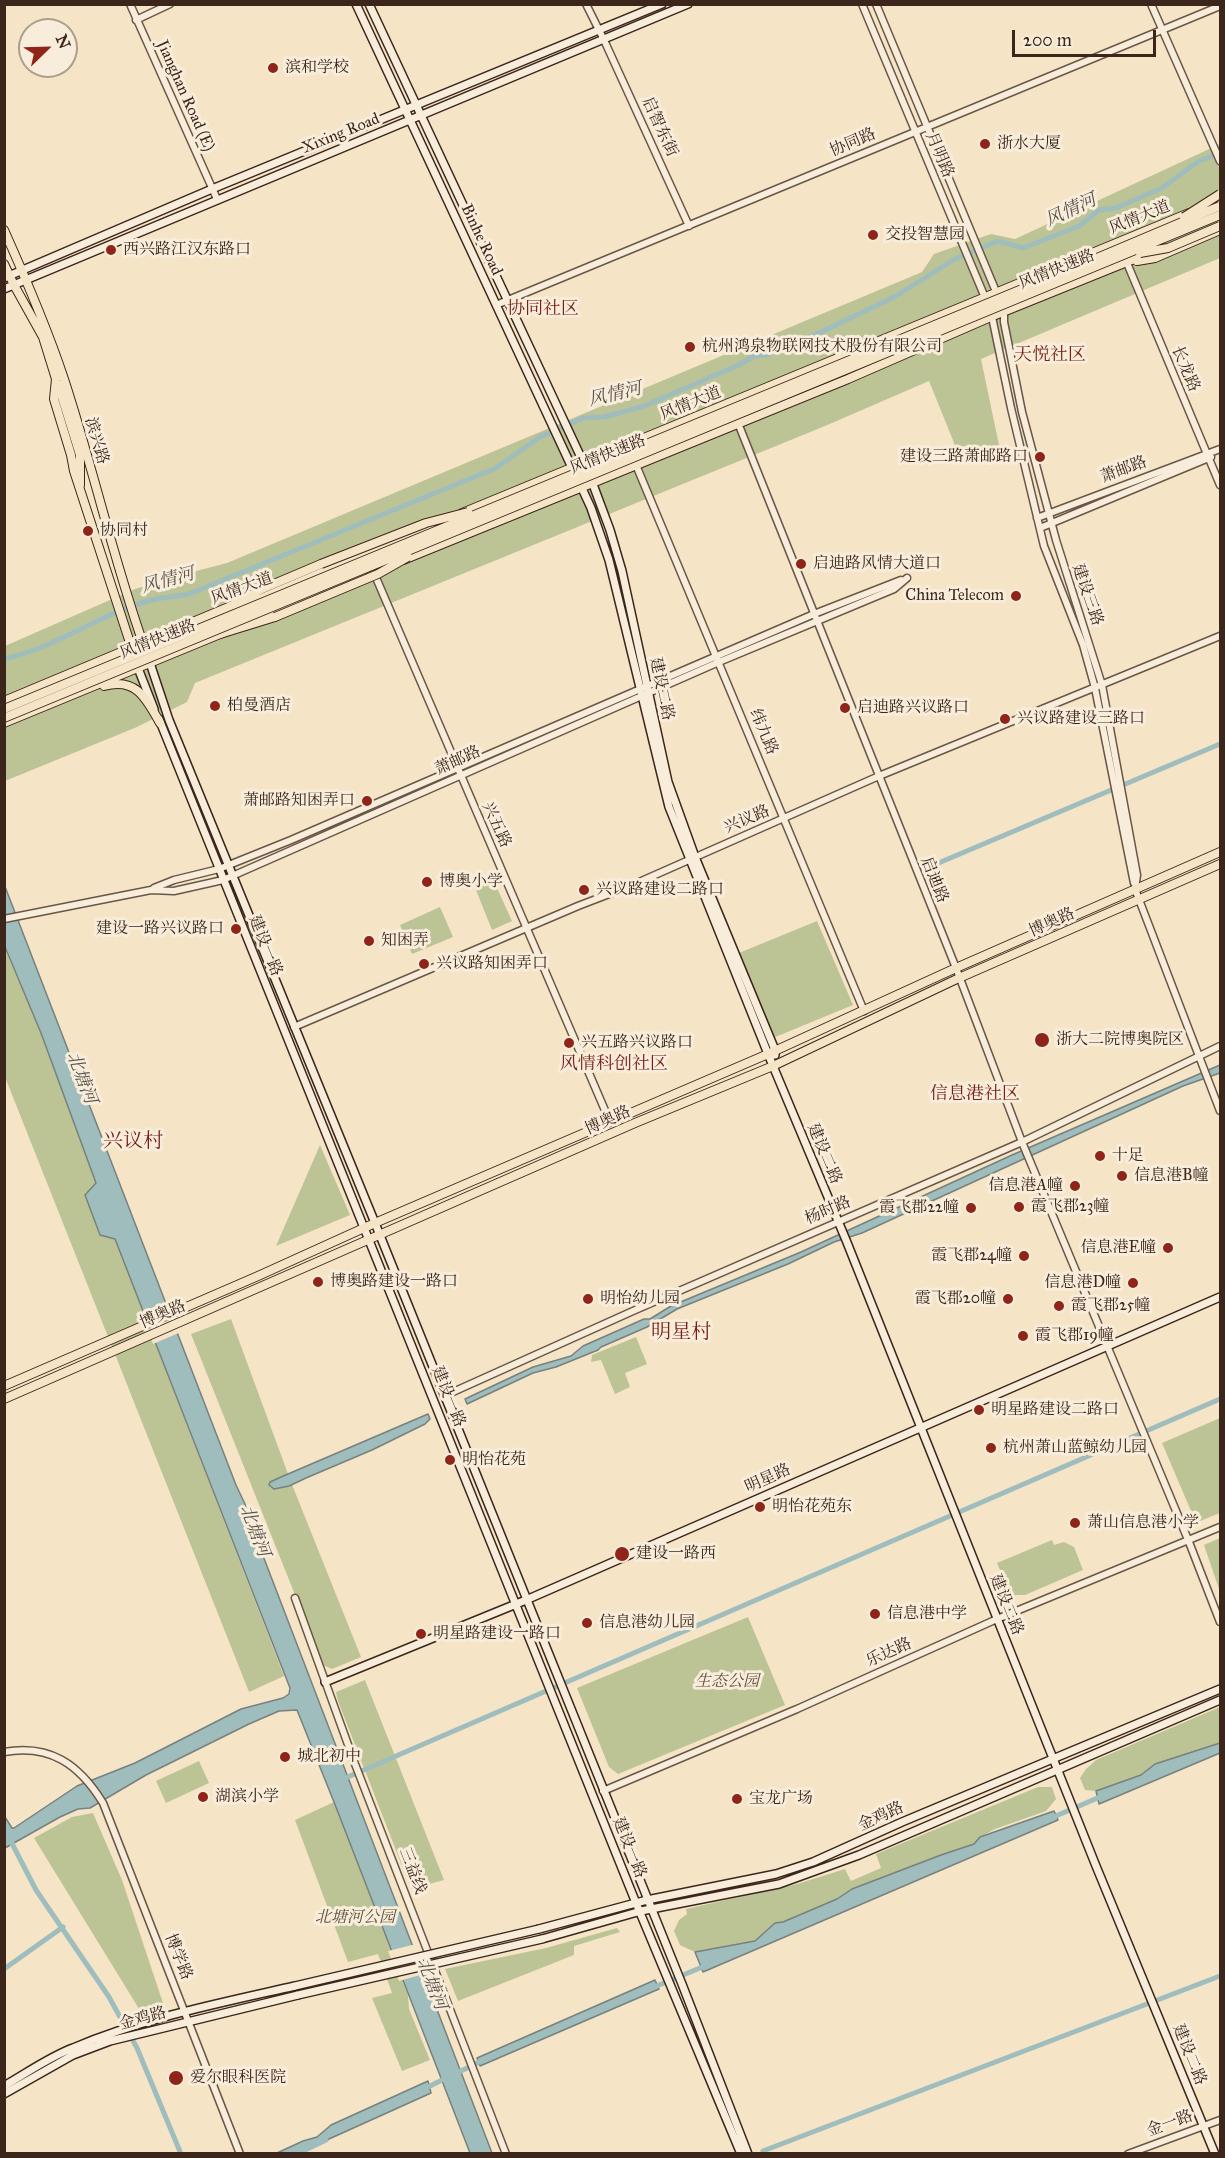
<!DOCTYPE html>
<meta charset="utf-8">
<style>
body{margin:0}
#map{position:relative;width:1225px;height:2158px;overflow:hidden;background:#f5e4c6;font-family:"IM FELL Great Primer",serif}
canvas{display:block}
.frame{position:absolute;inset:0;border:6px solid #3c261c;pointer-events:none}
.north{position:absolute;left:18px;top:18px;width:60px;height:60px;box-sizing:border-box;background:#f8edda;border:2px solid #ad9d8e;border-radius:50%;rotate:67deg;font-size:16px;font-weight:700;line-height:24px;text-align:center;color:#3c261c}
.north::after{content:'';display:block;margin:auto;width:21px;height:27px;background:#8f2418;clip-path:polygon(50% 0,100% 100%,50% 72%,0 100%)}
.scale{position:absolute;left:1012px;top:30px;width:144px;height:27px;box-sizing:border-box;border:3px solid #3c261c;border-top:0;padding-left:8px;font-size:18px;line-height:21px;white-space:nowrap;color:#3c261c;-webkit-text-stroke:4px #f8edda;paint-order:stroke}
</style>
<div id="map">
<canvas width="1225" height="2158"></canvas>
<div class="frame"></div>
<div class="north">N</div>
<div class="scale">200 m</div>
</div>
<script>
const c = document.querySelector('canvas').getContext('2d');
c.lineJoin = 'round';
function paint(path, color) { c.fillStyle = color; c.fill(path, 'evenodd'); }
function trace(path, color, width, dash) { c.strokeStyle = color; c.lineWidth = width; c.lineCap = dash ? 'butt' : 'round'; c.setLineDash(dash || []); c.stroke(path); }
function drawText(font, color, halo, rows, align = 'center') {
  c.font = font + ' "IM FELL Great Primer","Noto Serif SC",serif'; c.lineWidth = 6; c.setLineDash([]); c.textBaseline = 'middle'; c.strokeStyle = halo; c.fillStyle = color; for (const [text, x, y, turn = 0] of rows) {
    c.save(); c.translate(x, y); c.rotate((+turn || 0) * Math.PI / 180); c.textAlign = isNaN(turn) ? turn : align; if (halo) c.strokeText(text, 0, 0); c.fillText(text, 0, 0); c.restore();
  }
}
paint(new Path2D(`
 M1220,144V258L981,359L999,445L961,460L929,381L825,426L195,683L187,702L137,727L5,781V646L135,589L181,575L227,563L922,272L934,254L991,234L1015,239Z
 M492,877L512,921L492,930L474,885Z
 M440,907L453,937L412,954L400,925Z
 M817,921L853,1005L768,1040L734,955Z
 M4,947L41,1033L96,1183L85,1195L100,1235L115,1239L284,1676L249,1692L5,1077Z
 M320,1145L350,1215L276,1246Z
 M231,1319L291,1482L361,1657L332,1669L323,1665L191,1334Z
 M636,1337L647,1364L625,1373L630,1387L615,1394L601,1360L591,1362L592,1355Z
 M1220,1418V1513L1200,1521L1194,1518L1162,1443Z
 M1220,1538V1592L1204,1545Z
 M1052,1540L1054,1545L1064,1542L1074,1547L1083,1570L1025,1595H1010L997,1563Z
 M748,1617L785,1705L618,1774L609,1767L577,1688Z
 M365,1680L444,1880L411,1889L338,1701L336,1692Z
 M1220,1707V1743L1155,1764L1141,1775L1096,1791L1085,1790L1080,1778L1086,1769L1096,1760Z
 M199,1761L209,1783L166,1803L156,1781Z
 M1038,1787H1052L1056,1799L1046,1811L995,1829L980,1837L974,1844L941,1855L783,1922L775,1923L755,1941L695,1952L680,1945L674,1931L679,1920L687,1914L686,1909L797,1884L845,1869L851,1881L881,1868L876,1854Z
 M334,1802L408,1995L409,2009L430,2060L402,2071L372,1998L392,1993L378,1954L348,1962L295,1820Z
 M93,1813L122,1880L163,2003L141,2012L34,1838L72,1817Z
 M617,1928L620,1932L574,1946V1955L458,2001L445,1969L546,1948Z`), '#bcc495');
const water = new Path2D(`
 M4,884L236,1485L245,1504L247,1514L492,2153H470L334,1802L297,1710L279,1711L249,1724L146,1775L90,1808L78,1809L60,1817L5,1848V1817L12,1828H14L77,1786L135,1763L241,1709L283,1698L289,1694L290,1688L115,1239L100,1235L85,1195L96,1183L41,1033L5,947Z
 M1220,1065V1073L1183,1086L862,1233L834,1242L788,1264L677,1309L647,1327L601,1347L598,1350L556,1367L533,1373L467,1404L465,1399L533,1367L571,1356L583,1346L644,1319H650L671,1306L801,1252L1012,1155Z
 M428,1414L430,1419L425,1424L372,1450L306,1478L289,1486L274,1489L269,1485L270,1482L281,1477Z
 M1220,1743V1753L1099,1804L1096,1791L1141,1775L1155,1764Z
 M1054,1811L1058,1820L703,1972L695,1952L755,1941L775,1923L783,1922L837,1899L852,1889L941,1855L974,1844L980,1837Z
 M655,1980L659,1989L480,2066L477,2058Z
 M428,2081L431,2093L298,2153H277L303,2141L317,2137L331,2125Z`);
paint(water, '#9fbdbd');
trace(water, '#77817d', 1.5);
paint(new Path2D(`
 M170,1303L181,1332L153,1344L143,1315Z
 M416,1944L427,1973L399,1981L388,1951Z`), '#f5e4c6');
trace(new Path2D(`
 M4,659C55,648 98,615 148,601C160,597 176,597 189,594L496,468L540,437L583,418L604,417L644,406L739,365L754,356L767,355L819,333L896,296L955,259L998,241L1023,248L1079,226L1099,210L1116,208L1162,188L1199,161L1220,153
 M929,867L1220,744
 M343,1779L1220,1399
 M1049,1819L1102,1796
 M4,1828L36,1890L109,1997L137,2048L181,2154
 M4,1969L63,1927
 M652,1988L707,1965
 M457,2073L483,2060
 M424,2089L446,2078
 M763,2151L1220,1976
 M297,2154L326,2140`), '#9fbdbd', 5);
const tertiary = new Path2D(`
 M130,4L217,199
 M586,4L604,40L689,226
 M862,4L986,300
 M876,4L997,294
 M1151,4L1220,161
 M136,20L170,4
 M1127,263L1220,485
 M496,305L1220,6
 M1004,309V322L1022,412L1056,540L1102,685L1137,875L1135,889L1220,1111
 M991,312L1011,408L1044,546L1083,645L1095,688L1134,883
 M738,423L956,968L1022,1142L1189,1542L1220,1622
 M636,465L864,1011
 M1037,518L1220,449
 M1040,528L1211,457
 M374,573L610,1122
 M154,888L174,880L219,869L291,840L814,614L901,580
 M4,919L151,890L174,891L223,880L719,662L894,589L907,578
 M294,1027L578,906L630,886L879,776L1220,636
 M444,1396L633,1311L1022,1142L1220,1046
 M295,1598L355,1764L506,2154
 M4,1752C50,1744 79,1764 103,1803L240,2154
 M603,1791L797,1709L997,1619L1220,1527
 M1128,2154L1220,2120`);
const secondary = new Path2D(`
 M356,4L574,472
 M369,4L585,466
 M4,278L212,189L662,4
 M4,289L688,4
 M591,479L610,530L622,571L668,782L695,857L775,1050V1055
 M580,484L591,508L609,560L669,807L768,1054L846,1240L1096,1866L1215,2154
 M136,663L154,709
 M150,663L169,720L375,1223L682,1984L748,2154
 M159,719L636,1903L741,2154
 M325,1682L526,1600L1220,1297
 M539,1929L647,1900L776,1874L813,1862L902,1822L1220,1689
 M542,1939L641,1911L779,1884L859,1855L1220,1700
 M4,2086C27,2073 49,2057 73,2048C144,2018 220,2003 295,1986
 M4,2094L73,2055L110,2041L298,1995`);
const primary = new Path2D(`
 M4,230C26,279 47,328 64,379C93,467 113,559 144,646
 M1137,261L1155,258L1220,230
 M4,264L14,285L43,337L56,379L54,399L71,455L74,471L132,649
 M58,384L80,455V485
 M462,513L1189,213
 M403,560L848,379L993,316L1149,253
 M247,622L367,575
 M104,686C136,677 146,698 160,723
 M4,701L231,606L262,598L443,521
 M4,723L225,632
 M4,1386L258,1276L375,1223L768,1054L956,968L1220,852
 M4,1399L635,1123L773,1066L959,978L1220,864`);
const trunk = new Path2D(`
 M231,606L262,589L321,564
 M220,634L275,617`);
trace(tertiary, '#6a5646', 9);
trace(secondary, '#3c261c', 10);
trace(primary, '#3c261c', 10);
trace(trunk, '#3c261c', 10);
trace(tertiary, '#f8edda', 6);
trace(secondary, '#f8edda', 7);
trace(primary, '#f5e4c6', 8);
trace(trunk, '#f5e4c6', 8);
const secondaryBridge = new Path2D(`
 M295,1986L539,1929
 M298,1995L542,1939`);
const trunkBridge = new Path2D(`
 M1184,217L1220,194
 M1140,253L1168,248L1220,226
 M321,564L426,523L468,512
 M275,617L378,574L408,557
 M4,709L1085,263L1220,206
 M4,718L1220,215`);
trace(secondaryBridge, '#3c261c', 10, []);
trace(trunkBridge, '#3c261c', 10, []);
trace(secondaryBridge, '#f8edda', 7);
trace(trunkBridge, '#f5e4c6', 8);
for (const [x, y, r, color] of [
 [273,68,6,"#8f2418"],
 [985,144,6,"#8f2418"],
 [873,235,6,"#8f2418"],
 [111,250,6,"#8f2418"],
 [690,347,6,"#8f2418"],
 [1040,457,6,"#8f2418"],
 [88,531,6,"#8f2418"],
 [801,564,6,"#8f2418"],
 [1016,596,6,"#8f2418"],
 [215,706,6,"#8f2418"],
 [845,708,6,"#8f2418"],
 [1005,719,6,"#8f2418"],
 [367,801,6,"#8f2418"],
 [427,882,6,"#8f2418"],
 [584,890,6,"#8f2418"],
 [236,929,6,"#8f2418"],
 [369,941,6,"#8f2418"],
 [424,964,6,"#8f2418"],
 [1042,1040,8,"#8f2418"],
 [569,1043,6,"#8f2418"],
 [1100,1156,6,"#8f2418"],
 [1122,1176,6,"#8f2418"],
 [1075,1186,6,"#8f2418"],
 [1019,1207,6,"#8f2418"],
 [971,1208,6,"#8f2418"],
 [1168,1248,6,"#8f2418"],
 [1024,1256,6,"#8f2418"],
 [318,1282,6,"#8f2418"],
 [1133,1283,6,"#8f2418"],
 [588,1299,6,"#8f2418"],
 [1008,1299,6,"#8f2418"],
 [1059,1306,6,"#8f2418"],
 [1023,1336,6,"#8f2418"],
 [979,1410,6,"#8f2418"],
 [991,1448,6,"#8f2418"],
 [450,1460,6,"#8f2418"],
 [760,1507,6,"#8f2418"],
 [1075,1523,6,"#8f2418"],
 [622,1554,8,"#8f2418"],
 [875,1614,6,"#8f2418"],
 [587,1623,6,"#8f2418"],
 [421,1634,6,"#8f2418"],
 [285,1757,6,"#8f2418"],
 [203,1797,6,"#8f2418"],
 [737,1799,6,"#8f2418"],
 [176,2078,8,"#8f2418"]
]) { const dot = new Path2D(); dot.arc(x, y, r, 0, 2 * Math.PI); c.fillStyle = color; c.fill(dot); trace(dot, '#f8edda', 2); }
drawText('16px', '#3c261c', '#f8edda', [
 ["滨和学校",285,68],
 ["浙水大厦",997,144],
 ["交投智慧园",885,235],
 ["西兴路江汉东路口",123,250],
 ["杭州鸿泉物联网技术股份有限公司",702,347],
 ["建设三路萧邮路口",1028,457,"right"],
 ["协同村",100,531],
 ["启迪路风情大道口",813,564],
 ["China Telecom",1004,596,"right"],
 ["柏曼酒店",227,706],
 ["启迪路兴议路口",857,708],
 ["兴议路建设三路口",1017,719],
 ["萧邮路知困弄口",355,801,"right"],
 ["博奥小学",439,882],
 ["兴议路建设二路口",596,890],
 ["建设一路兴议路口",224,929,"right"],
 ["知困弄",381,941],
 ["兴议路知困弄口",436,964],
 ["浙大二院博奥院区",1056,1040],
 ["兴五路兴议路口",581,1043],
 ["十足",1112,1156],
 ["信息港B幢",1134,1176],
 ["信息港A幢",1063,1186,"right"],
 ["霞飞郡23幢",1031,1207],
 ["霞飞郡22幢",959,1208,"right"],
 ["信息港E幢",1156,1248,"right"],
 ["霞飞郡24幢",1012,1256,"right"],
 ["博奥路建设一路口",330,1282],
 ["信息港D幢",1121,1283,"right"],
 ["明怡幼儿园",600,1299],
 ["霞飞郡20幢",996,1299,"right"],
 ["霞飞郡25幢",1071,1306],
 ["霞飞郡19幢",1035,1336],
 ["明星路建设二路口",991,1410],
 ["杭州萧山蓝鲸幼儿园",1003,1448],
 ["明怡花苑",462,1460],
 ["明怡花苑东",772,1507],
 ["萧山信息港小学",1087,1523],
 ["建设一路西",636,1554],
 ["信息港中学",887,1614],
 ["信息港幼儿园",599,1623],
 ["明星路建设一路口",433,1634],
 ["城北初中",297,1757],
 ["湖滨小学",215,1797],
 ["宝龙广场",749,1799],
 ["爱尔眼科医院",190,2078]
], 'left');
drawText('16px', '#3c261c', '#f8edda', [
 ["Jianghan Road (E)",185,96,66],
 ["启智东街",659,127,65],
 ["Xixing Road",341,134,-22],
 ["协同路",853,143,-23],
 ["月明路",939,155,67],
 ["风情大道",1140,218,-22],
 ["Binhe Road",481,240,65],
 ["风情快速路",1057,270,-22],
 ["长龙路",1185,369,67],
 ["风情大道",691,404,-22],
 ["滨兴路",96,441,74],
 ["风情快速路",608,455,-22],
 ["萧邮路",1124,470,-20],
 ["风情大道",242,589,-20],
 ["建设三路",1087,595,71],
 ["风情快速路",158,640,-22],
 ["建设二路",661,689,78],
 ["纬九路",763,732,67],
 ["萧邮路",458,761,-24],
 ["兴议路",747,820,-23],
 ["兴五路",496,825,66],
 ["启迪路",934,880,68],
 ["博奥路",1052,923,-24],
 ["建设一路",265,946,68],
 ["博奥路",608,1121,-24],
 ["建设二路",824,1154,67],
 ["杨时路",828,1211,-23],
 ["博奥路",163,1315,-23],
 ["建设一路",448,1397,68],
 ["明星路",768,1479,-24],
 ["建设二路",1006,1605,68],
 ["乐达路",889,1653,-24],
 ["金鸡路",881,1817,-24],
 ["建设一路",629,1848,68],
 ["三益线",412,1871,69],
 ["博学路",178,1957,68],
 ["金鸡路",143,2019,-15],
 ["建设二路",1189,2055,68],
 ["金一路",1170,2124,-20]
]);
drawText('italic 16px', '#5c4e3a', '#f8edda', [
 ["生态公园",727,1682],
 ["北塘河公园",355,1918]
]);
drawText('italic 18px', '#5a534c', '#f8edda', [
 ["风情河",1071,211,-25],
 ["风情河",615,395,-13],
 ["风情河",168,581,-15],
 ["北塘河",81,1078,69],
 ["北塘河",254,1531,69],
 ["北塘河",431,1984,69]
]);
drawText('18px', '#7a1f14', '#f8edda', [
 ["协同社区",543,310],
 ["天悦社区",1050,356],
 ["风情科创社区",614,1065],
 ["信息港社区",975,1095]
]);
drawText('20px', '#7a1f14', '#f8edda', [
 ["兴议村",133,1142],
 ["明星村",681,1333]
]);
</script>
